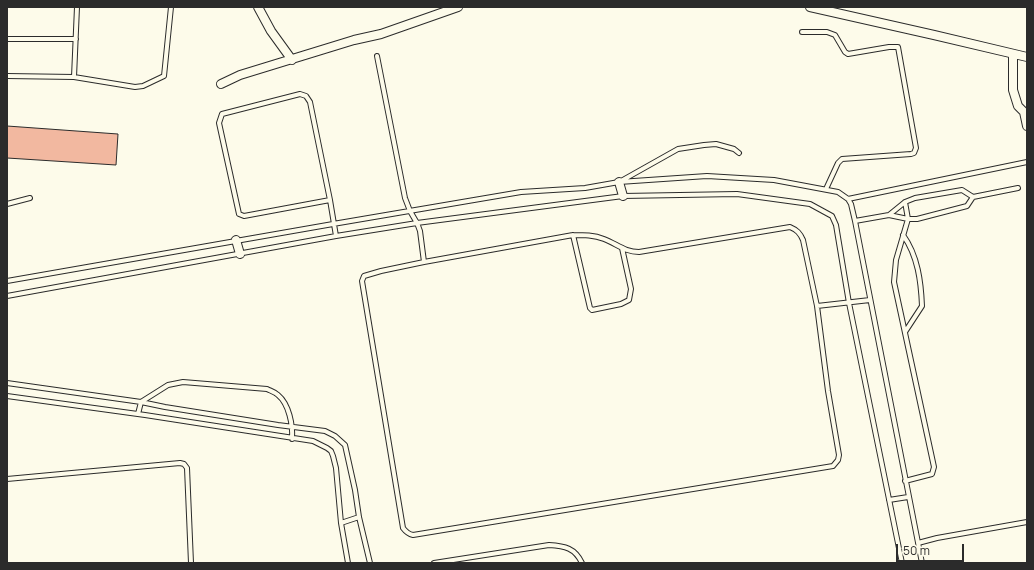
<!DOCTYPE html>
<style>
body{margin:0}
#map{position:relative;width:1034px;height:570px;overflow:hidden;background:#fdfbea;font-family:Manrope,sans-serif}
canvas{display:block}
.frame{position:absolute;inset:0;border:8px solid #2b2b2b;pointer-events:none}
.scale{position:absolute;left:896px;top:544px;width:68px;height:18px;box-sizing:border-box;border:2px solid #2b2b2b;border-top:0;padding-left:5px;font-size:12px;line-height:14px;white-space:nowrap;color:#2b2b2b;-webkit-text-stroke:3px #fdfbea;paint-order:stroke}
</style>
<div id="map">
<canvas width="1034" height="570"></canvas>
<div class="frame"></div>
<div class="scale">50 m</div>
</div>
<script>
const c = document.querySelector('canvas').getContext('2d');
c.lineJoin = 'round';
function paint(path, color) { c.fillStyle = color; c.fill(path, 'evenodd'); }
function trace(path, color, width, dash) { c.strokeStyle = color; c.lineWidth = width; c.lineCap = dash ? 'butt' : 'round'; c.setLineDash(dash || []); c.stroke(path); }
const building = new Path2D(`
 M7,126L118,134L116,165L7,158Z`);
paint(building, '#f2b8a0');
trace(building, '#2b2b2b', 1);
const service = new Path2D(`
 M802,32H827L835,35L845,52L848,54L889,47H898L916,148L914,153L911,154L842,159L838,163L826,189
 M7,39H76
 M377,56L405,198L410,211L417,223L420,231L424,262
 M7,76L74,77L135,87L143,86L164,76L171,7
 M74,77L77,7
 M621,181L678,149L704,145L716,144L734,149L739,153
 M848,199L1027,162
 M330,200L244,216L239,214L219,123L222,114L300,94L306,96L310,102L330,200L336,236
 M7,204L30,198
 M889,215L905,202L915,198L962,190L973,197L1018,188
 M855,221L889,215L908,219H917L967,206L973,197
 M790,227C797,230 800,233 803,240L817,306L828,391L839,455L838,460L833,466L413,535C408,534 406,532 403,528L362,281L364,276L381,271L424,262L573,235C584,235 594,235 604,239C617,244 625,252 639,252Z
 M573,235L590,308L592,310L621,304L629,300L631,289L622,248
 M903,235C918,256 921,282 922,306L905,332
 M7,281L333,224L521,192L585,188L619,182L707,176L774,180L838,192L848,199L851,204L855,221L922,563
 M7,296L336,236L417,223L623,196L737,194L810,204L832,216L836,225L849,303L902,563
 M817,306L870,300
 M7,383L141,402L165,407L278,425L325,431L335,436L345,445L355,490L359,517L370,563
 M7,396L145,415L313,441L327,448L331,451L333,456L336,468L341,523L348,563
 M138,414L141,402L168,385L183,382L267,389C271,391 275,392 278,395C289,404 293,425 292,439
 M7,479L180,463L184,464L187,468L191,563
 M905,481L932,474L934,467L894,282L896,260L908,219L905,202
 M889,500L908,497
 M341,523L359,517
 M918,543L937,538L1027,522
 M434,563L549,545C565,546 575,548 582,563`);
const minor = new Path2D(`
 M258,7L271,31L292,60
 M810,7L934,35L1027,57
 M1013,55V90L1018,106L1024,112L1027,126
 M221,84L240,75L354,40L381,34L458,7
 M619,182L623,196
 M236,240L240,254`);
trace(service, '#2b2b2b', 6);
trace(minor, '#2b2b2b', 10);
trace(service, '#fdfbea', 4);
trace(minor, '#fdfbea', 8);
</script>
